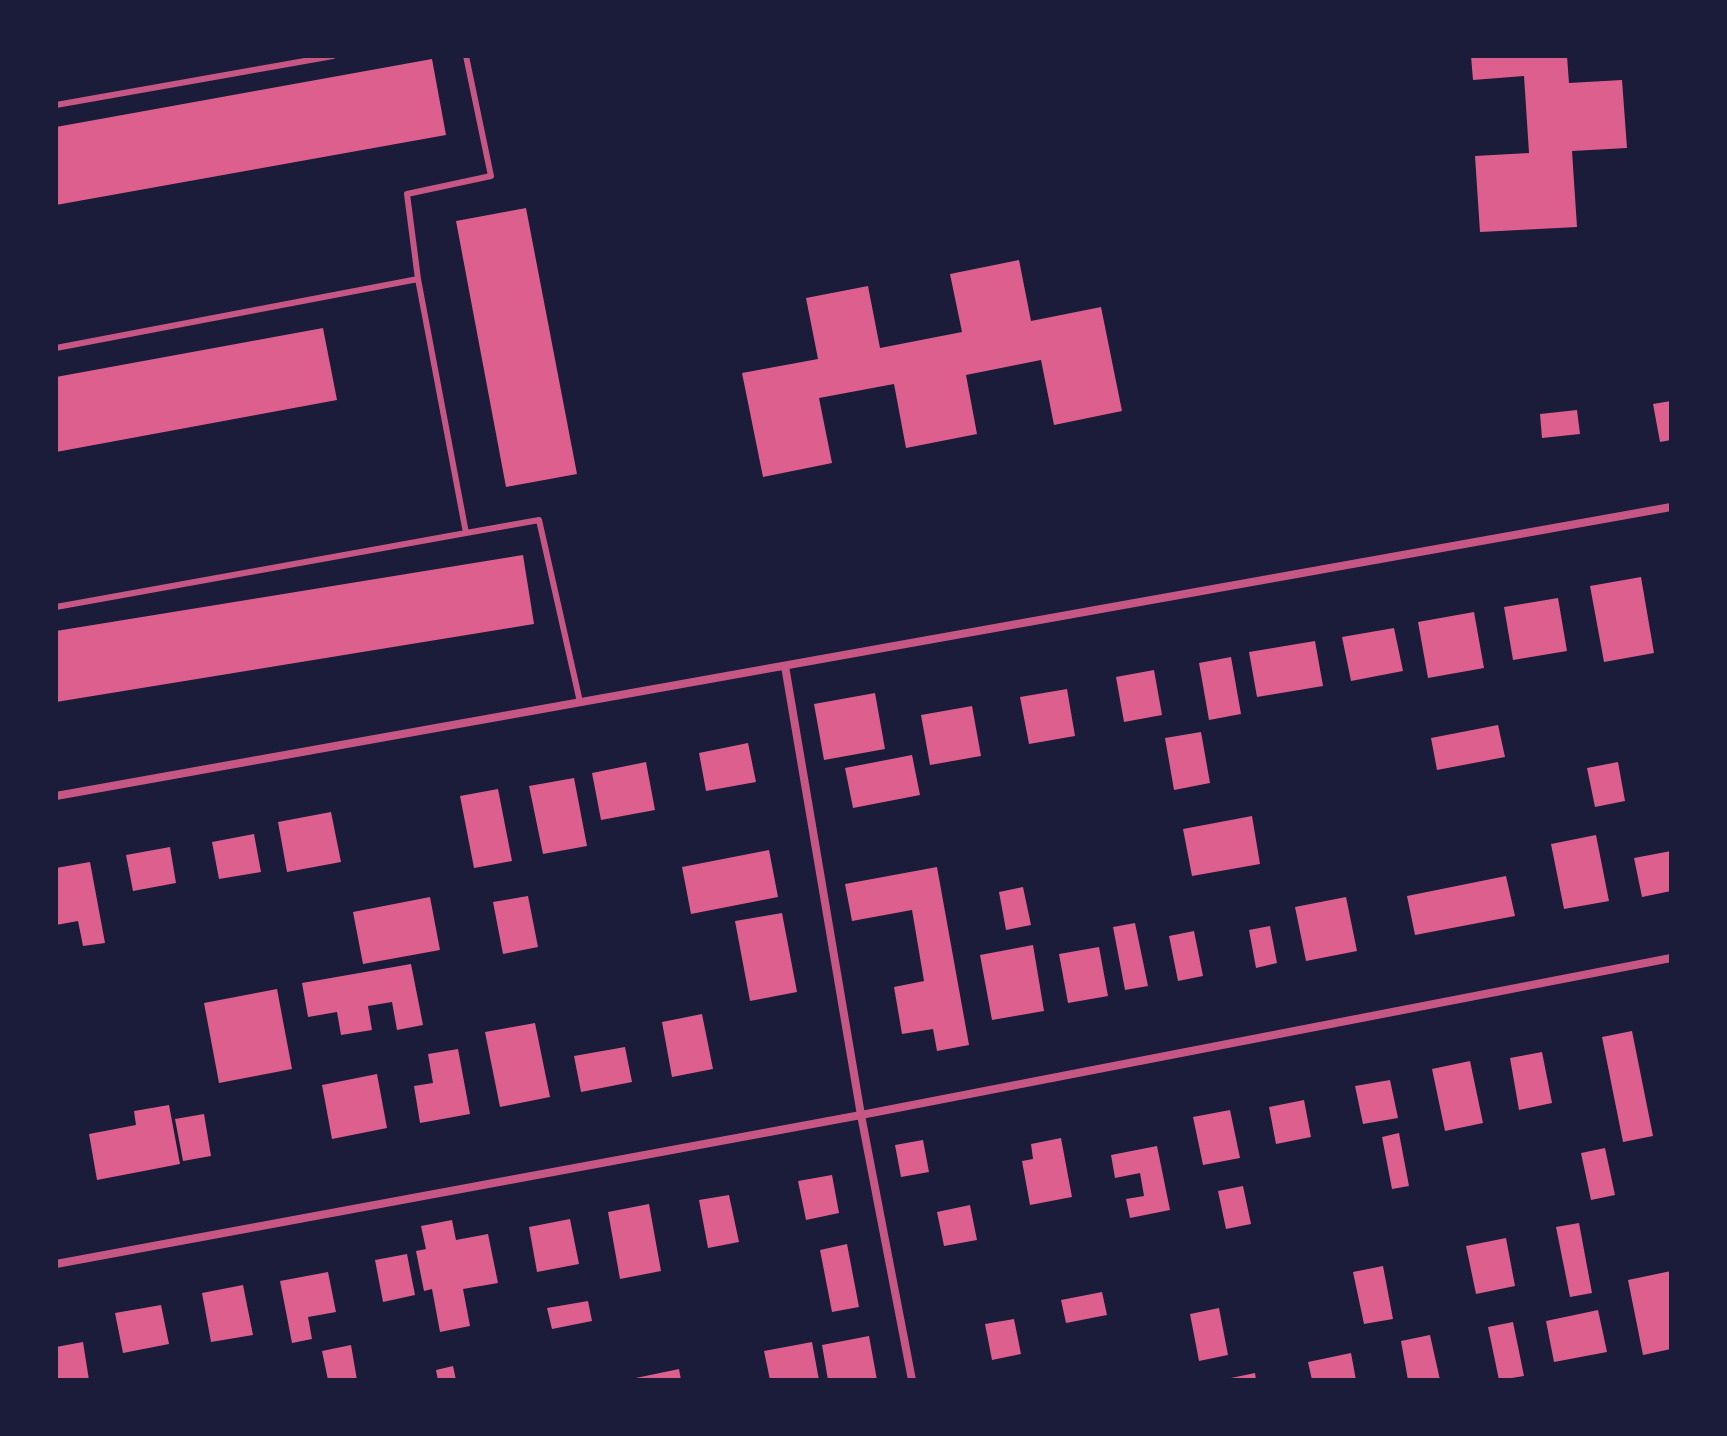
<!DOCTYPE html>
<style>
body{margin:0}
#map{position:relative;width:1727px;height:1436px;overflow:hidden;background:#1b1b3a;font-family:Helvetica,sans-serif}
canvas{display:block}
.frame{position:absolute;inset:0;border:58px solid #1b1b3a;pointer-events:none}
</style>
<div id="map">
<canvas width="1727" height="1436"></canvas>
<div class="frame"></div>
</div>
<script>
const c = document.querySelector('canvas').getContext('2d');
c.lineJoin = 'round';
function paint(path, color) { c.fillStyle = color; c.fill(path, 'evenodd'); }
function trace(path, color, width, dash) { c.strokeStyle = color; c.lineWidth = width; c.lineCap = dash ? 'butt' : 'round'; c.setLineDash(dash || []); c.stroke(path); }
paint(new Path2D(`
 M1471,56H1567L1569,83L1622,80L1627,148L1572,151L1577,227L1480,232L1475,156L1529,153L1524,76L1473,80Z
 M432,59L446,135L56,205V127Z
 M526,208L577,474L506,487L456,221Z
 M1019,260L1031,321L1101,307L1122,411L1054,425L1041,360L966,375L977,434L906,448L894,384L819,398L832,463L763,477L742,373L818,359L806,298L868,286L880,348L962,332L950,274Z
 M323,328L337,400L56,452V377Z
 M1671,401V440L1660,442L1653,404Z
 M1577,410L1580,434L1542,438L1540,414Z
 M523,555L534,624L56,702V631Z
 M1641,577L1654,653L1604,662L1590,586Z
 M1558,598L1567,651L1513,660L1504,607Z
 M1474,612L1484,668L1428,678L1418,622Z
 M1394,628L1403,671L1351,681L1342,637Z
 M1315,641L1323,686L1257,697L1249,652Z
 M1231,657L1241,714L1209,720L1199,663Z
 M1154,670L1162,715L1124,722L1116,677Z
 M1067,689L1075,736L1029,744L1020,697Z
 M875,693L885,749L824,760L814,704Z
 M972,706L981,756L930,765L921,715Z
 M1498,725L1505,757L1437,770L1431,738Z
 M1201,732L1210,783L1174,790L1165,738Z
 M748,743L756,782L706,791L699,753Z
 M912,755L920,795L853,808L845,768Z
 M646,762L655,810L601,820L592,773Z
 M1618,762L1625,801L1595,807L1587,768Z
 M574,778L587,846L543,854L529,786Z
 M498,789L512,861L474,868L460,796Z
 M331,812L341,862L287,872L278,822Z
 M1252,816L1260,864L1192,876L1183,829Z
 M254,834L261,872L219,879L212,842Z
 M1596,835L1609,901L1564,909L1551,844Z
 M170,847L176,883L133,891L126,855Z
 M769,850L778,897L691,914L682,867Z
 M1671,851V891L1642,897L1634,858Z
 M90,862L105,943L83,946L78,921L56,925V868Z
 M937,867L969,1045L937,1051L933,1029L902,1034L894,987L924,981L912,910L852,921L845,884Z
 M1506,876L1515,916L1415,935L1407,896Z
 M1023,887L1031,925L1006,930L999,892Z
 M528,896L538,947L503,954L493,902Z
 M430,897L440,950L363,964L353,912Z
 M1346,897L1357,951L1306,961L1295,907Z
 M782,913L797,992L750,1001L735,921Z
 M1135,923L1148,986L1125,990L1113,927Z
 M1270,926L1277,963L1256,968L1249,930Z
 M1194,931L1203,976L1178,981L1169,936Z
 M1033,945L1044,1011L992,1020L980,955Z
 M1099,947L1108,996L1068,1003L1059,954Z
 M411,964L423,1025L397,1030L392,1002L368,1006L372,1030L341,1035L337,1012L308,1017L302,983Z
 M277,989L292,1069L219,1083L204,1003Z
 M702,1014L713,1069L672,1077L662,1022Z
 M535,1023L550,1097L500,1107L485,1032Z
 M1632,1031L1653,1136L1623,1142L1602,1037Z
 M625,1047L632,1082L581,1092L574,1056Z
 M458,1049L470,1114L420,1123L414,1086L433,1083L428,1054Z
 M1542,1052L1552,1103L1519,1110L1510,1058Z
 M1470,1061L1483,1123L1445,1131L1432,1069Z
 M377,1074L387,1128L332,1139L322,1085Z
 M1390,1080L1398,1118L1363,1124L1355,1086Z
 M1304,1100L1311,1137L1276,1144L1269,1107Z
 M169,1105L180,1164L97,1180L89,1134L136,1125L134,1111Z
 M1230,1110L1240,1158L1203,1165L1193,1117Z
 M204,1114L211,1156L183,1161L175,1119Z
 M1399,1133L1409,1186L1392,1189L1382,1137Z
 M1061,1138L1072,1197L1030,1205L1022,1161L1033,1159L1031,1144Z
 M923,1140L929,1172L901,1177L895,1145Z
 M1157,1146L1170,1210L1130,1218L1126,1199L1144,1196L1140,1173L1115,1178L1111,1155Z
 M1605,1148L1615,1195L1591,1200L1581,1153Z
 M832,1175L839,1213L806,1220L798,1181Z
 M1243,1186L1251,1224L1226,1229L1218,1191Z
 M729,1195L739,1242L708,1248L699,1200Z
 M649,1204L661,1271L620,1279L608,1212Z
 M970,1205L977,1240L944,1246L937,1212Z
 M570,1219L579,1264L537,1272L529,1227Z
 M452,1220L456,1240L488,1234L498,1283L463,1289L470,1326L440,1332L432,1289L424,1291L416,1251L426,1249L421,1226Z
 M1579,1223L1592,1293L1570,1297L1556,1227Z
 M1506,1238L1515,1286L1476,1294L1466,1246Z
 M847,1244L859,1307L832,1312L820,1250Z
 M407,1254L415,1295L383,1302L375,1260Z
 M1383,1266L1393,1319L1364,1324L1353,1272Z
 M1671,1271V1349L1643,1355L1628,1280Z
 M328,1272L336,1312L308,1317L312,1339L292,1343L280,1281Z
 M243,1285L253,1335L211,1342L202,1293Z
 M1102,1292L1107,1315L1066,1323L1061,1300Z
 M588,1301L592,1321L552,1329L547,1308Z
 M161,1305L169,1344L123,1353L115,1313Z
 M1219,1308L1228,1355L1199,1361L1190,1314Z
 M1598,1310L1607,1352L1554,1362L1546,1321Z
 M1014,1319L1021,1354L992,1360L985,1324Z
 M1513,1322L1524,1376L1499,1380L1488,1327Z
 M1430,1335L1440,1380H1408L1401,1341Z
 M869,1336L877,1380H828L822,1345Z
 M83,1342L89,1380H56V1347Z
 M812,1342L819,1380H770L764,1351Z
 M351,1345L357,1380H328L322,1351Z
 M1351,1353L1356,1380H1312L1308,1362Z
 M453,1366L456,1380H438L436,1370Z
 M679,1369L681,1380H631V1379Z
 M1255,1373L1256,1380H1226V1379Z`), '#dd5f8e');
trace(new Path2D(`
 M56,105L333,56
 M418,279L407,194L491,176L466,56
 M56,348L418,279L466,533L56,607
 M466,533L539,520L580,702`), '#c65784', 6);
trace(new Path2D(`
 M785,666L861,1115L912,1380
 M56,796L1671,507
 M56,1264L861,1115L1671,958`), '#c65784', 8);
</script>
